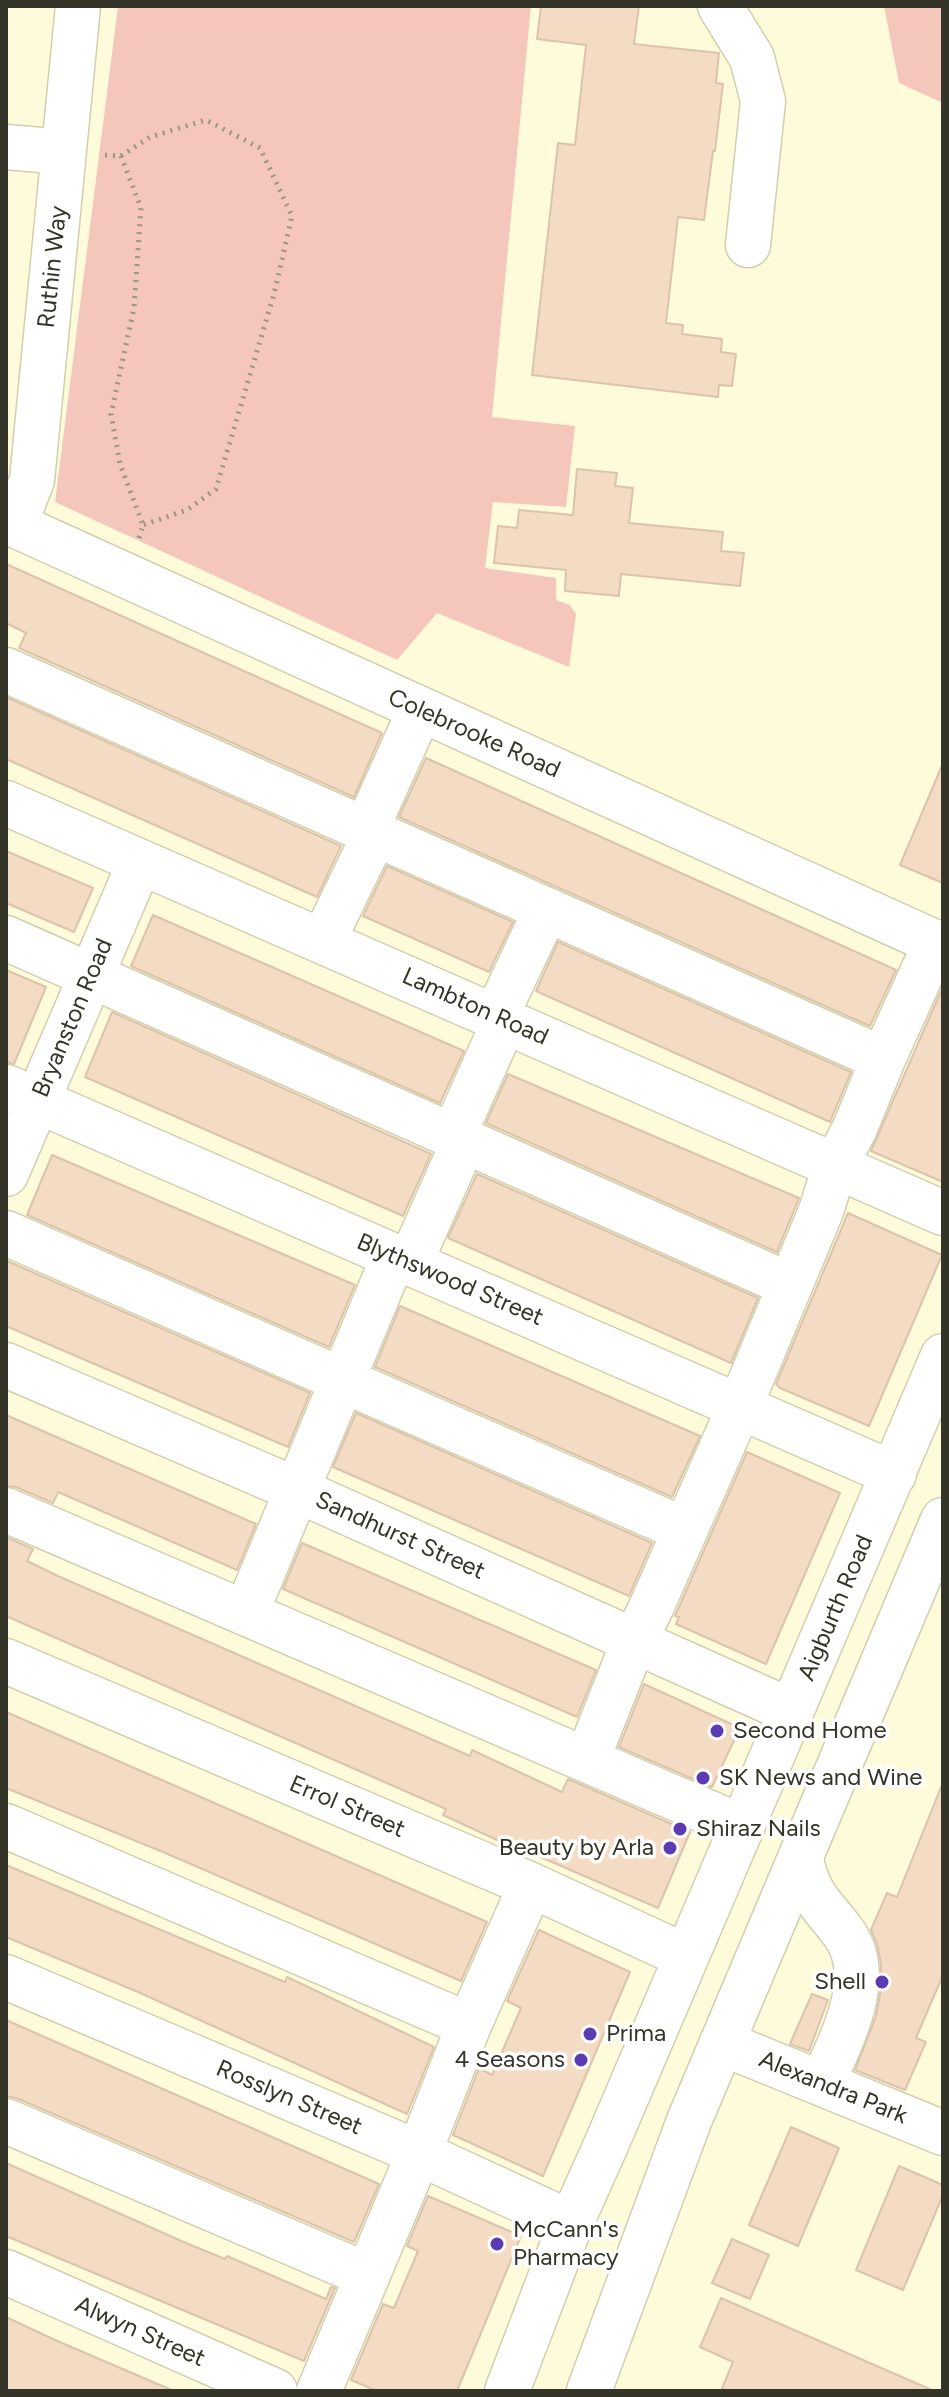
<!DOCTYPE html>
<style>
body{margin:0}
#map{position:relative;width:949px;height:2397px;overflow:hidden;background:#fefbdb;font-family:Figtree,sans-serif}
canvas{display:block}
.frame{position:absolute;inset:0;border:8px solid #353428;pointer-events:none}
</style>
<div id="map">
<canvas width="949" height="2397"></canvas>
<div class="frame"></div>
</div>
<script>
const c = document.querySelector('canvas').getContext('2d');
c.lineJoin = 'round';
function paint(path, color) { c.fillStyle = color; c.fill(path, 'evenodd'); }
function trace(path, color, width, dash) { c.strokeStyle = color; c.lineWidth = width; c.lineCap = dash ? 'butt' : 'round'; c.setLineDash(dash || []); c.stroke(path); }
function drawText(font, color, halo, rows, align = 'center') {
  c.font = font + ' Figtree,sans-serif'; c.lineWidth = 7; c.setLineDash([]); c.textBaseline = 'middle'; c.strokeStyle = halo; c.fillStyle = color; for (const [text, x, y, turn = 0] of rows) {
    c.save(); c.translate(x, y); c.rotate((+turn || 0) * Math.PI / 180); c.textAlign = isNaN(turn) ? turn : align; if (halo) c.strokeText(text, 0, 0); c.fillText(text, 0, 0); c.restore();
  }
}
paint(new Path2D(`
 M118,6H531L492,417L575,426L566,507L493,502L485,568L556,578V600L570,605L576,614L569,667L437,613L397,660L55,502Z
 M884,6H943V103L899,83Z`), '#f5c7bc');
const building = new Path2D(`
 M541,6H639L634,44L719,53L716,83L723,84L715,151H713L704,220L678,217L666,323L683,325L682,334L722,339L721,352L736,354L732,386L719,385L718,397L532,375L558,143L575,145L586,45L537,39Z
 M577,469L617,473L615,486L633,488L629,523L723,532L721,551L744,553L740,586L621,574L619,596L565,591L566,570L494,563L498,526L517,528L519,510L573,515Z
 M6,564L382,733L354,797L19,648L26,633L6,623Z
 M6,697L341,846L317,897L6,759Z
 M426,758L896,970L870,1026L399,817Z
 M943,763V883L900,865Z
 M6,851L93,888L74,932L6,903Z
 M387,866L513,922L489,972L363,916Z
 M153,915L464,1051L440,1103L131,966Z
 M558,942L851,1072L830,1122L536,991Z
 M6,970L46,987L14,1064L6,1062Z
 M941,991H943V1182L871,1151Z
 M112,1012L431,1154L403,1216L85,1077Z
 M508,1074L799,1198L777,1252L486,1123Z
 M52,1155L355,1285L329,1347L27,1215Z
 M477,1174L758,1298L731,1363L448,1238Z
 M848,1213L942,1255L869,1426L780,1388L776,1384Z
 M7,1261L310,1393L288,1447L6,1326Z
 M400,1306L700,1436L672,1497L375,1367Z
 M356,1413L652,1543L629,1596L333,1467Z
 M6,1415L256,1524L237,1570L58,1492L53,1503L16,1487L6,1486Z
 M747,1452L840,1493L766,1664L676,1624L679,1617L675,1616Z
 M6,1537L33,1549L27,1561L58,1576L470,1756L472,1750L562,1792L568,1779L690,1832L658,1908L522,1849L521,1851L443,1815L446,1809L6,1616Z
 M302,1543L596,1670L577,1717L283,1589Z
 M644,1684L740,1728L712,1787L619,1747Z
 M6,1712L487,1922L461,1981L163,1852L6,1788Z
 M941,1787H943V1975L916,2038L926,2042L905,2090L855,2070L876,2016L881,1989V1964L877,1944L871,1930L887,1893L897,1897Z
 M6,1865L285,1982L287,1977L434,2047L407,2114L138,1992L6,1937Z
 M539,1930L630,1972L543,2176L453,2135L479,2068L492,2075L521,2008L507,2001Z
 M812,1994L828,2000L809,2051L790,2044Z
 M6,2020L379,2184L354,2242L16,2098L6,2096Z
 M791,2127L839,2148L798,2246L749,2225Z
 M6,2163L186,2243L225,2259L227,2256L326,2299L331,2287L335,2288L304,2361L6,2236Z
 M899,2166L943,2185V2195L903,2290L856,2270Z
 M428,2196L521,2236L457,2391H377L351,2380L383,2304L394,2308L418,2251L407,2246Z
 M732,2239L769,2255L750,2299L712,2283Z
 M721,2298L934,2391H721L733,2362L700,2347Z
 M6,2317L55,2340L174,2391H6Z`);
paint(building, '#f4dcc4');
trace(building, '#dbc4ab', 2);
const minor = new Path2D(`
 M720,6L752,58L763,101L748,245
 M6,147L64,152
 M6,521L943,946
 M15,524L32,480L78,6
 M6,670L883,1059
 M6,803L943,1213
 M366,830L420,710
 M6,938L790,1285
 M323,941L375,834
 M496,1016L546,910
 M6,1087L894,1474
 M453,1136L505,1020
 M6,1174L140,862
 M6,1233L685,1530
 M410,1263L464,1141
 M6,1365L297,1490L791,1711
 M6,1510L742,1827
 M246,1613L394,1256
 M6,1661L531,1885L685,1956
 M587,1760L634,1641L650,1610L740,1406L821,1211L835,1166L855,1128L883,1059L936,942
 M6,1826L469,2025
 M801,1860C809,1897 822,1904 843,1932C877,1977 840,2041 822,2084
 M6,1977L419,2153L571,2223
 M722,2043L943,2133
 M6,2121L367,2275
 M6,2272L275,2391
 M319,2391L419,2153L469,2025L531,1885`);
const highway = new Path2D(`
 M507,2391L571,2223L606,2145L943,1356
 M589,2391L689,2121L943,1520`);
trace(minor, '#d1cfaf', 47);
trace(highway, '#d1cfaf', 47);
trace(new Path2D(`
 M105,155L121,156L141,208L134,308L111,414L120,464L143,525L139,538
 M121,156L150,137L206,120L260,148L292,216L274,294L216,489L187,510L143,525`), '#999781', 5, [2, 6]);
trace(minor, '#fff', 44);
trace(highway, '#fff', 44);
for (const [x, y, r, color] of [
 [717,1731,8,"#5b3bb4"],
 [703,1778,8,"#5b3bb4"],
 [680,1829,8,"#5b3bb4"],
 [670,1848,8,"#5b3bb4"],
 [882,1982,8,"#5b3bb4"],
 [590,2034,8,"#5b3bb4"],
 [581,2060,8,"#5b3bb4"],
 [497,2244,8,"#5b3bb4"]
]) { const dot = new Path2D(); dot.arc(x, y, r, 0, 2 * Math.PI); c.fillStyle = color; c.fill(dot); trace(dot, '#fff', 3); }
drawText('24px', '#353428', '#fff', [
 ["Ruthin Way",53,267,-84],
 ["Colebrooke Road",474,734,24],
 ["Lambton Road",475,1007,24],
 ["Bryanston Road",73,1018,-67],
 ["Blythswood Street",450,1280,23],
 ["Sandhurst Street",400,1536,24],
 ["Aigburth Road",836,1608,-67],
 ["Errol Street",347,1807,23],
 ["Alexandra Park",833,2088,22],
 ["Rosslyn Street",289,2098,23],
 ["Alwyn Street",140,2332,24]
]);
drawText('24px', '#353428', '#fff', [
 ["Second Home",733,1731],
 ["SK News and Wine",719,1778],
 ["Shiraz Nails",696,1829],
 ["Beauty by Arla",654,1848,"right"],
 ["Shell",866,1982,"right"],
 ["Prima",606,2034],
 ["4 Seasons",565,2060,"right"],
 ["McCann's",513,2230],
 ["Pharmacy",513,2258]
], 'left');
</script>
